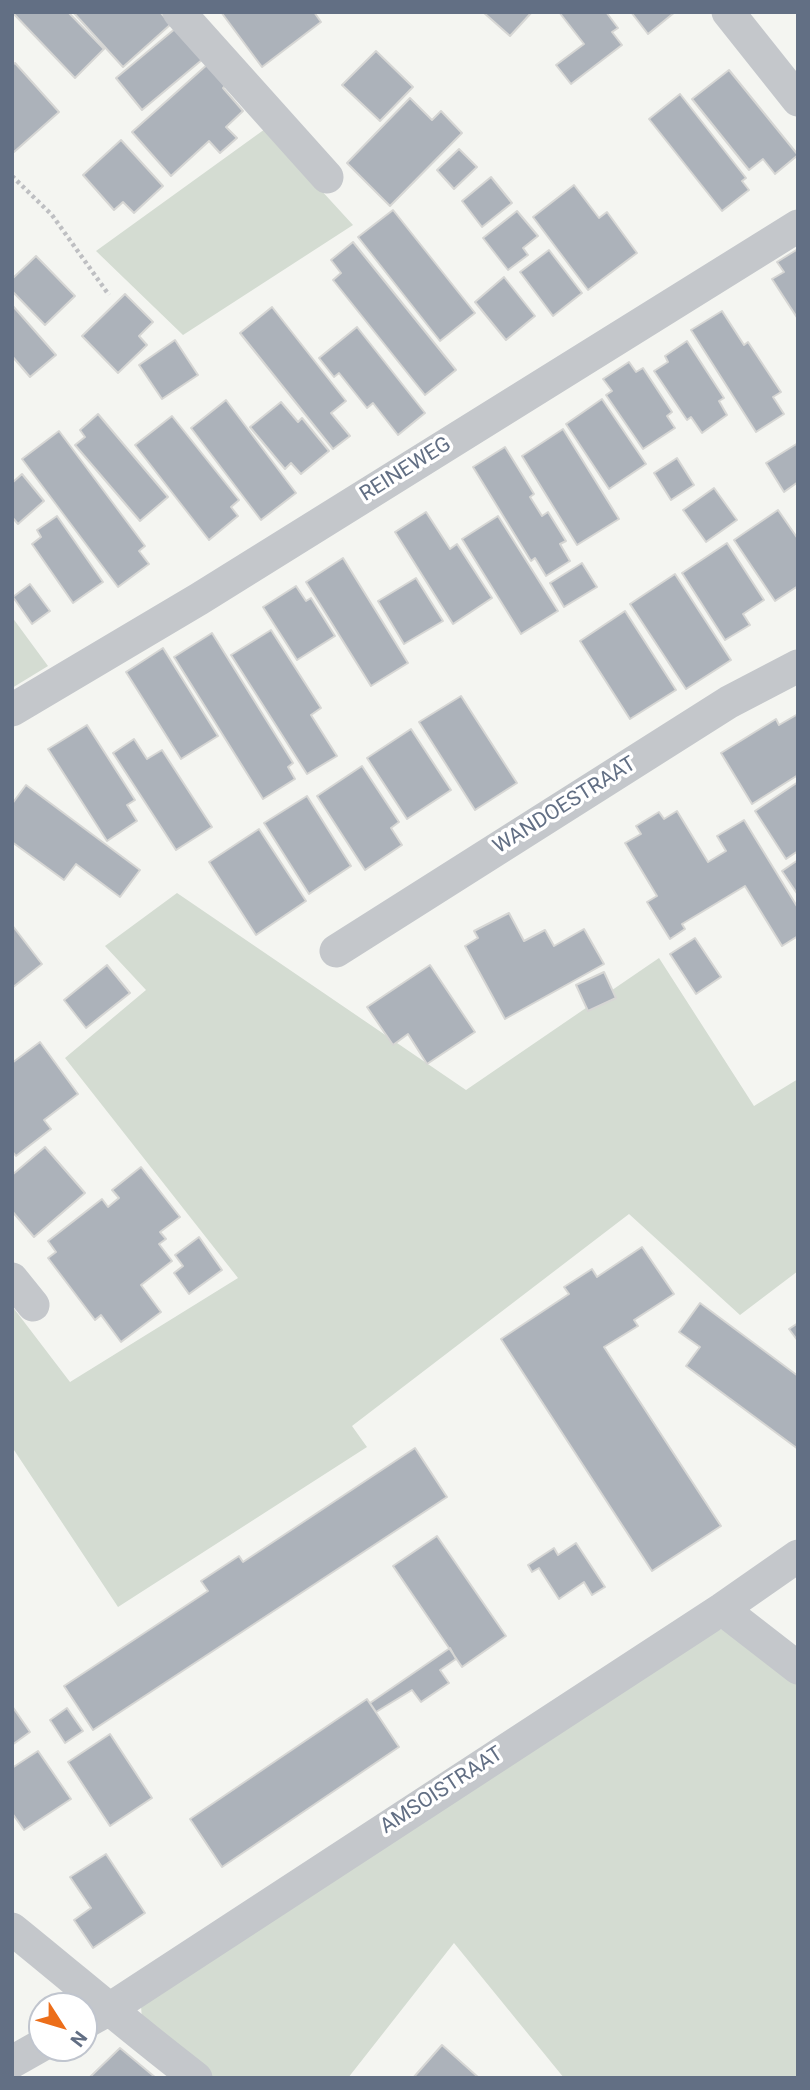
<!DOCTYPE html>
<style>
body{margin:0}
#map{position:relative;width:810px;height:2090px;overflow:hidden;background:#f4f5f1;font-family:Roboto,sans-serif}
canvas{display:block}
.frame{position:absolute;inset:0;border:14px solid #626f84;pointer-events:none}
.north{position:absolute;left:28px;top:1992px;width:70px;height:70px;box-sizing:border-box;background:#fff;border:2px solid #c0c5ce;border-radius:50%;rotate:127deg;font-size:19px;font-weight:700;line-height:28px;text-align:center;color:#626f84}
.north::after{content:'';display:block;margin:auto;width:24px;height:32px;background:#ec6e1a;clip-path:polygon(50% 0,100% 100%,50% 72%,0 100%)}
</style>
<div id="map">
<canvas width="810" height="2090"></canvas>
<div class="frame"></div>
<div class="north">N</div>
</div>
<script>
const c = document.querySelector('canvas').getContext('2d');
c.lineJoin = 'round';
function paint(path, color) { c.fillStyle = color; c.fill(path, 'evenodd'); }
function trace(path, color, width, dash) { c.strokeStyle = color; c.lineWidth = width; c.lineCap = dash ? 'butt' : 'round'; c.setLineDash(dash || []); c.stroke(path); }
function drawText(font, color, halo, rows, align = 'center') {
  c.font = font + ' Roboto,sans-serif'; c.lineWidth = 7; c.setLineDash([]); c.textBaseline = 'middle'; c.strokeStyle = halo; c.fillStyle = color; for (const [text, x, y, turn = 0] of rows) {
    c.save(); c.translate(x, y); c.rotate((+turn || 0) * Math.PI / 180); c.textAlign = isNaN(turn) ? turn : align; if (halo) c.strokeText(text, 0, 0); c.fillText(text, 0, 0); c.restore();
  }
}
paint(new Path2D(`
 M265,129L353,225L183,335L96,251Z
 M12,617L48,666L12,688Z
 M177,893L466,1090L659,958L754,1106L798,1079V1271L740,1315L629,1214L352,1426L367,1447L118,1607L12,1447V1306L70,1382L238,1278L65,1058L146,990L105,946Z
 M728,1627L798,1681V2078H564L454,1943L348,2078H212L152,2031L142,2020L141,2006L700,1636Z`), '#d4dcd2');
const building = new Path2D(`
 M12,12H68L104,49L75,78Z
 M73,12H160L171,24L123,67Z
 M221,12H314L321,22L262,67Z
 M483,12H532L510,36Z
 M559,12H606L618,28L612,32L622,45L571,84L556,65L584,44Z
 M631,12H675L648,34Z
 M176,28L203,59L142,110L116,78Z
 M376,51L413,87L380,121L342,85Z
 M15,63L59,112L14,152L12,149V65Z
 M209,63L228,83L223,88L243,111L226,127L237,138L220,153L209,141L171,176L132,132Z
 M729,70L798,155L775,174L763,159L749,170L692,99Z
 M680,94L746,178L742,181L749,190L722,211L649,119Z
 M410,98L432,120L441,111L462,133L390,206L347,163Z
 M121,140L163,186L134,213L123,202L114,210L83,175Z
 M459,149L477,167L454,189L437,170Z
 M491,177L512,203L482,227L462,201Z
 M574,185L599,218L607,212L637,253L588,290L533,217Z
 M393,210L475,313L440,341L358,237Z
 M517,211L538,236L523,248L528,255L508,270L483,238Z
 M353,242L456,370L425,395L333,280L341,273L331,260Z
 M798,249V319L772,279L784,272L777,262Z
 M549,250L582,293L553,316L520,272Z
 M36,256L75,296L45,325L12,291V279Z
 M504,277L535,316L506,340L475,302Z
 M125,294L153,322L139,336L147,345L118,373L82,336Z
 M12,305L56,355L30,377L12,356Z
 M272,307L346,401L331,413L350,436L333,449L240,333Z
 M722,311L744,345L748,342L781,392L773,397L784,414L756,432L691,330Z
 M357,327L425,413L398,435L373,403L367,408L339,373L334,377L319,358Z
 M175,340L198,375L162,399L139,365Z
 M687,341L724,398L719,401L727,415L702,433L691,417L687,420L654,371L668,362L665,356Z
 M629,362L636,372L643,368L672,412L667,416L675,428L643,449L606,395L612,391L603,379Z
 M602,399L646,464L609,489L566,424Z
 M226,400L296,493L261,520L191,428Z
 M281,402L298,422L302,418L329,451L301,474L291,463L285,469L250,427Z
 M98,414L168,497L140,521L75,445L85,437L80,430Z
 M172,416L239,500L231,507L238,516L209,540L135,445Z
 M563,429L619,519L577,545L522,456Z
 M59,431L145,546L139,551L149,564L118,587L22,459Z
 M798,443V482L784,492L766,463Z
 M505,447L534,494L530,497L542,516L548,512L566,541L560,544L570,561L546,576L535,558L531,561L473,467Z
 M677,458L694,485L671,500L654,473Z
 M22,474L44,501L18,524L12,517V483Z
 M714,488L737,520L706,542L683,510Z
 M778,510L798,539V586L775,601L734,540Z
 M426,512L450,549L457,544L492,598L453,624L395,532Z
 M57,516L103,582L73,603L32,544L41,537L37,530Z
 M498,516L558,611L521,634L462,539Z
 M727,543L764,600L743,614L750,625L725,640L682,573Z
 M343,558L408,663L371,686L306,582Z
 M582,563L597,587L564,607L550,583Z
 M675,574L731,660L686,689L630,604Z
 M416,578L443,621L404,644L378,601Z
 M30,584L50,611L32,624L13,597Z
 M296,586L306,601L311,598L335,636L297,660L263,607Z
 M625,611L676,690L630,719L580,641Z
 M271,630L321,708L311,715L337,756L307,774L231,655Z
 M212,633L293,763L288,767L295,779L263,799L174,657Z
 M163,648L218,736L181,759L126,672Z
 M461,696L517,783L475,810L419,722Z
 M798,714V775L752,804L721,753L776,719L779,725Z
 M87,725L135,800L127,805L137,821L107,841L48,749Z
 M411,729L451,790L407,819L367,758Z
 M134,739L147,759L162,750L212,827L176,850L113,753Z
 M362,766L399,822L391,828L402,845L365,870L317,796Z
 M798,782V851L786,859L755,811Z
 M26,785L140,870L120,897L76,864L64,880L12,842V804Z
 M307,796L351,866L309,894L264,823Z
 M677,811L708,862L726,851L717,836L744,820L798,908V936L782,946L745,886L682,924L685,929L670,939L647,902L657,896L625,843L641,834L636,826L659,812L664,819Z
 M259,829L306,901L256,935L209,862Z
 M798,860V895L782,871Z
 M509,913L524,941L545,930L554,946L584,929L604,964L505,1019L465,946L478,938L474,931Z
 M12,925L42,964L12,988Z
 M695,938L721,977L696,994L670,954Z
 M107,965L130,993L86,1028L64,1000Z
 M430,965L475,1032L427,1064L408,1034L393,1045L367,1007Z
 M604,972L616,998L588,1011L576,985Z
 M40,1042L78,1094L44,1120L51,1129L16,1156L12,1151V1063Z
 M45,1147L85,1193L34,1237L12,1211V1175Z
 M141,1167L180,1217L160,1232L166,1239L159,1244L172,1261L141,1285L161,1312L121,1342L101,1315L95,1320L48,1258L56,1252L48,1241L102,1199L108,1207L119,1198L112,1190Z
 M199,1237L222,1270L189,1294L174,1273L183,1266L175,1255Z
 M642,1247L674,1294L634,1320L638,1326L604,1347L721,1526L652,1571L501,1339L569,1294L564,1287L592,1269L597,1277Z
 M700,1303L798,1376V1449L686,1366L700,1347L679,1332Z
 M798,1323V1341L789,1329Z
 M415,1448L447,1497L93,1730L64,1686L208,1591L201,1581L239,1556L243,1562Z
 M437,1536L506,1636L462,1667L393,1566Z
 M576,1543L605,1587L592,1595L584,1582L559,1599L539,1568L532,1572L528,1565L554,1548L558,1555Z
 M450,1648L456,1659L440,1670L449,1683L421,1702L412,1690L376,1712L370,1703Z
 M367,1699L399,1747L222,1867L190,1819Z
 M12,1706L30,1732L12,1745Z
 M67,1708L83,1731L65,1743L50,1720Z
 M110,1734L152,1798L110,1826L68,1762Z
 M38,1751L71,1799L24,1830L12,1813V1768Z
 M106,1854L145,1913L93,1948L74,1920L91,1908L70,1877Z
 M442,2045L479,2078H413Z
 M120,2048L156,2078H89Z`);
paint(building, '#acb2ba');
trace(building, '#d6d6d4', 2);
trace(new Path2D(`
 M12,176L52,215L109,295`), '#bebfc2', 4.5, [3.5, 3.5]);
trace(new Path2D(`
 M179,12L327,177
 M728,12L798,100
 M12,710L199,599L798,226
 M336,951L729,702L798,666
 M12,1279L33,1305
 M722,1609L798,1668
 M12,1929C74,1979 133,2030 196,2078
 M84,2023L111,2008L722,1609L798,1556
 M12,2062L42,2045`), '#c4c7cb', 33);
drawText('21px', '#626f84', '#fff', [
 ["REINEWEG",406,470,-32],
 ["WANDOESTRAAT",565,806,-32],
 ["AMSOISTRAAT",442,1791,-33]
]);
</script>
